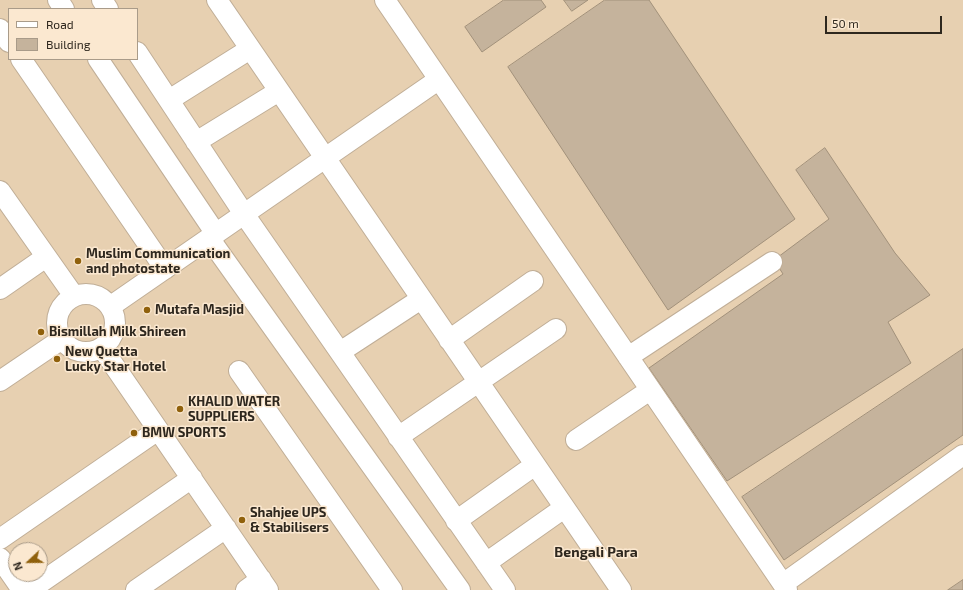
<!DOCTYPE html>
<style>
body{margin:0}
#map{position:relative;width:963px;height:590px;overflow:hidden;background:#eddbc3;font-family:"Exo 2",sans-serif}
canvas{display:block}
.legend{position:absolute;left:8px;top:8px;width:130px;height:52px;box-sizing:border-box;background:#fbe8d0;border:1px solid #a99b89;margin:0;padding:5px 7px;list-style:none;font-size:12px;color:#2e271e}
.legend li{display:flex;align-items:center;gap:8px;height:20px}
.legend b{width:20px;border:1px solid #a99b89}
.north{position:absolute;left:8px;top:542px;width:40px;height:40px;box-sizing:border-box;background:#fbe8d0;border:1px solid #a99b89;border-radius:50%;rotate:248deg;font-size:11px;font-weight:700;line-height:16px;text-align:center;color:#2e271e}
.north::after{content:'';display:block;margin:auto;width:14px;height:18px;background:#90610c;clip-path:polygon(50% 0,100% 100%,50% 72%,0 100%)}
.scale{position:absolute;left:825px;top:16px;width:117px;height:18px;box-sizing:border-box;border:2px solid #2e271e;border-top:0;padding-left:5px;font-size:12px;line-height:14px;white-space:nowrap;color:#2e271e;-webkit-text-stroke:3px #fbe8d0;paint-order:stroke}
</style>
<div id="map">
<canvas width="963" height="590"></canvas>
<ul class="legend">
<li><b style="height:5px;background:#fff"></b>Road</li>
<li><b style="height:11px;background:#c5b39c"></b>Building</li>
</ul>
<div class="north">N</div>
<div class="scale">50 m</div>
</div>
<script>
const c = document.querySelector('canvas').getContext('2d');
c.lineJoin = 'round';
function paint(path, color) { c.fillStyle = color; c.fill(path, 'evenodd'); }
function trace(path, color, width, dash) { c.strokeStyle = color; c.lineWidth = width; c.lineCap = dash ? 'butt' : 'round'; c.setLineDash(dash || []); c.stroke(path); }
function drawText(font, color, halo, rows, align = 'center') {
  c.font = font + ' "Exo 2",sans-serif'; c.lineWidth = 3; c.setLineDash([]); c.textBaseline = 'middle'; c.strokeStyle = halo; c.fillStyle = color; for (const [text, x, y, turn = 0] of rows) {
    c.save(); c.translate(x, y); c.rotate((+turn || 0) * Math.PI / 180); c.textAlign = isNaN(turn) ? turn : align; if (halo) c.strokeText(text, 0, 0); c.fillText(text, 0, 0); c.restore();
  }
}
paint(new Path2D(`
 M0,0H963V590H0ZM9,9H137V59H9ZM16,550H40V574H16Z`), '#e7d0b1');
const building = new Path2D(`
 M504,0H541L546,7L482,52L465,27Z
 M564,0H588L572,11Z
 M605,0H649L795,219L668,310L508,67Z
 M825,148L895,253L930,295L888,322L911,363L727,481L649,368L783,274L774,260L829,219L796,170Z
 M963,349V435L784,560L742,497Z
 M963,580V590H948Z`);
paint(building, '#c5b39c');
trace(building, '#a2917b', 1);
const minor = new Path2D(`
 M58,0L64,9
 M102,0L108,9
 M217,0L621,590
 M385,0L787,590
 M0,29L9,42
 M137,52L244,214L505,590
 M21,59L165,269
 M98,59L216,234
 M169,100L250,49
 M196,142L279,91
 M0,191L74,296
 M209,238L460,590
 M0,289L46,257
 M57 323a29 29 0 1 1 58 0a29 29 0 1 1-58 0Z
 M111,306L438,80
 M449,340L533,281
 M102,348L268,590
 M340,352L421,299
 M628,357L772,262
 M239,371L392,590
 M0,381L62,339
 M398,437L556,329
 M576,440L650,390
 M456,521L535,465
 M0,539L158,430
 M0,558L22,590
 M486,563L564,508
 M783,584L963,455
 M30,590L192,478
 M136,590L226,528
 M246,590L261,579`);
trace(minor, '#c0ae97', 22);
trace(minor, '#fff', 20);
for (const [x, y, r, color] of [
 [78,261,4,"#90610c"],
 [147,310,4,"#90610c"],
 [41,332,4,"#90610c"],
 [57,359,4,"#90610c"],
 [180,409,4,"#90610c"],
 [134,433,4,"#90610c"],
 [242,520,4,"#90610c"]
]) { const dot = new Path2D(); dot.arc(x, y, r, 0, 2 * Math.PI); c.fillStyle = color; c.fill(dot); trace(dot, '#fbe8d0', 1.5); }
drawText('bold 13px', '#2e271e', '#fbe8d0', [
 ["Muslim Communication",86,254],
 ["and photostate",86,269],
 ["Mutafa Masjid",155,310],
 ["Bismillah Milk Shireen",49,332],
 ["New Quetta",65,352],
 ["Lucky Star Hotel",65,367],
 ["KHALID WATER",188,402],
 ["SUPPLIERS",188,417],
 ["BMW SPORTS",142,433],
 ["Shahjee UPS",250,513],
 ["& Stabilisers",250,528]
], 'left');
drawText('bold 14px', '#2e271e', '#fbe8d0', [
 ["Bengali Para",596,552]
]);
</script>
